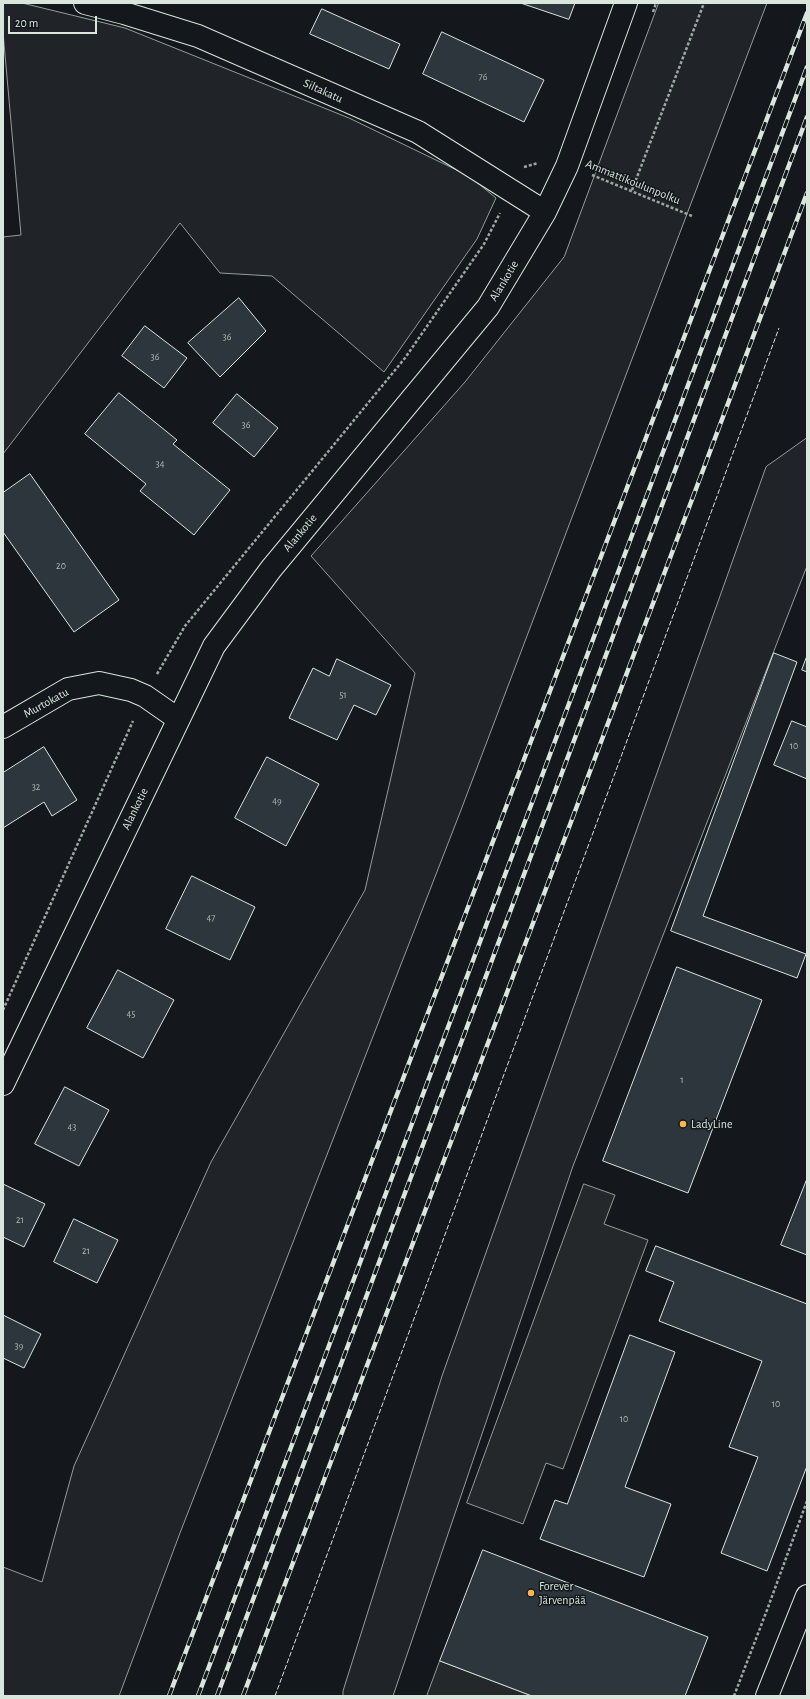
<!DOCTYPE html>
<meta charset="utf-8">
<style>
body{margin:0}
#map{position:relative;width:810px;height:1699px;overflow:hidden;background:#14181c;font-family:"Alegreya Sans",sans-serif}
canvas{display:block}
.frame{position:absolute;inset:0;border:4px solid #d8e6dc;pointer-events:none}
.scale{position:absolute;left:8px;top:16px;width:89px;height:18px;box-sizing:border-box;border:2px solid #d8e6dc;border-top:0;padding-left:5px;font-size:12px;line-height:14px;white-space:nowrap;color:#d8e6dc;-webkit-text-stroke:3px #14181c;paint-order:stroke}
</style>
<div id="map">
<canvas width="810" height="1699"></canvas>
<div class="frame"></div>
<div class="scale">20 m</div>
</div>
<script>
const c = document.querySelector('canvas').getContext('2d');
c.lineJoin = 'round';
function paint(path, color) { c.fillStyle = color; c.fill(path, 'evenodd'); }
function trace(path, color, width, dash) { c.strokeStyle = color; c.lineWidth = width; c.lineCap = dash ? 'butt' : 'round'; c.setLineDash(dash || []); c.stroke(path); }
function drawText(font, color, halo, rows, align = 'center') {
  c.font = font + ' "Alegreya Sans",sans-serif'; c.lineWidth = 3; c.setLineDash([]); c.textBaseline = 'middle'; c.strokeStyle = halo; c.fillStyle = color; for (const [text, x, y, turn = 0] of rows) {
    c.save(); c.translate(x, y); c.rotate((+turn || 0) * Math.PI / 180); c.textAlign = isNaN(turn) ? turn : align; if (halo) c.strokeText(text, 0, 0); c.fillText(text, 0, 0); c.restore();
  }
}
const green = new Path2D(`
 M3,3H22L125,28L349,118L469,176L496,198L477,239L384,372L272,276L220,273L180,223L3,454V237L21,235L3,32Z
 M659,3H767L461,810L180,1533L119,1696H3V1567L42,1582L74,1466L211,1162L365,890L415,673L311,556L465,382L564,257Z
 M807,438V566L573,1166L393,1696H343V1691L442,1376L766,467Z`);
paint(green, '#202428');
trace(green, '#939e99', 1);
const parking = new Path2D(`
 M584,1184L615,1195L604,1224L648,1240L563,1469L546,1463L523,1524L467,1503Z
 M440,1661L532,1696H427Z`);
paint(parking, '#24282b');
trace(parking, '#939e99', 1);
const building = new Path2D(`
 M521,3H575L569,19Z
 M322,9L400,44L389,69L310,34Z
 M442,32L544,80L524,122L423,74Z
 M239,298L266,331L220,377L188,343Z
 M145,326L187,358L164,388L122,356Z
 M119,393L177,440L173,444L230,490L194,535L140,491L146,484L85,434Z
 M237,394L278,428L254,457L213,423Z
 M30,474L119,600L74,632L3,532V493Z
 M774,653L797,662L703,916L806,954L797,978L671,931Z
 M807,656V672L802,670Z
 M337,659L391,685L376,715L354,705L337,740L289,718L313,668L329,676Z
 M792,721L807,727V779L774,765Z
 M44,747L77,800L52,816L44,802L3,828V773Z
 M267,757L319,784L286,846L235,818Z
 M192,876L255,907L230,960L166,929Z
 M677,967L762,1000L688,1193L603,1161Z
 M118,970L174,1000L143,1058L87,1028Z
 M65,1087L109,1110L79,1166L35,1144Z
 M807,1179V1255L781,1245Z
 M3,1184L45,1204L24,1247L3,1237Z
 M74,1219L118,1240L97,1283L54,1262Z
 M656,1246L807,1304V1466L767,1571L721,1553L758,1457L729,1447L762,1361L659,1321L674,1282L646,1271Z
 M3,1315L41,1334L24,1368L3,1358Z
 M630,1335L675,1352L625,1487L671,1504L644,1577L540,1539L555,1500L567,1504Z
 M483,1550L708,1637L685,1696H532L440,1661Z`);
paint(building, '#2c363c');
trace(building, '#d8e6dc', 1);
const minor = new Path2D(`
 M85,3L124,13L198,36L418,132L545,212
 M3,727L68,689L99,683L131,690L145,696L178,719
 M3,1084L214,646L271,569L488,307L545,212L567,166L626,3
 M767,1696L807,1596`);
trace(minor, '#d8e6dc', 24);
trace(new Path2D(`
 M653,12L656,3
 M524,167L538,163
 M592,175L692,216
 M632,190L704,3
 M157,674L185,626L405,358L484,244L500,213
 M3,1010L133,721
 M734,1696L767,1610L807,1501`), '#9da8a2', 2.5, [3, 2]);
trace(minor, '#14181c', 22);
const rail = new Path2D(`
 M169,1696L807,13
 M198,1696L807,67
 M217,1696L807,117
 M243,1696L807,193`);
trace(rail, '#d8e6dc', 4.5);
trace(rail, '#14181c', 3, [9]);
trace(new Path2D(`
 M275,1696L779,328`), '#d8e6dc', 1, [5, 2]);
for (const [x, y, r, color] of [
 [683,1124,4,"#ffb74d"],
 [531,1593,4,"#ffb74d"]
]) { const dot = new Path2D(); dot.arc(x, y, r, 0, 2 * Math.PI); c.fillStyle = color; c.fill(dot); trace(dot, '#14181c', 1.5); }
drawText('10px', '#adbab4', null, [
 ["76",483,77],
 ["36",227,337],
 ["36",155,357],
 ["36",246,425],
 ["34",160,464],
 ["20",61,566],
 ["51",343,695],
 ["10",794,746],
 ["32",36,787],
 ["49",277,801],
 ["47",211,918],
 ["45",131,1014],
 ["1",682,1080],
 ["43",72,1127],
 ["21",20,1220],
 ["21",86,1251],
 ["39",19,1346],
 ["10",776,1404],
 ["10",624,1419]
]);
drawText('12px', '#d8e6dc', '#14181c', [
 ["Siltakatu",323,91,24],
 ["Ammattikoulunpolku",633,182,22],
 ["Alankotie",504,281,-59],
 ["Alankotie",300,533,-50],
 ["Murtokatu",46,703,-29],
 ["Alankotie",135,809,-64]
]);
drawText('12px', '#d8e6dc', '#14181c', [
 ["LadyLine",691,1124],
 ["Forever",539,1586],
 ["Järvenpää",539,1600]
], 'left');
</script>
